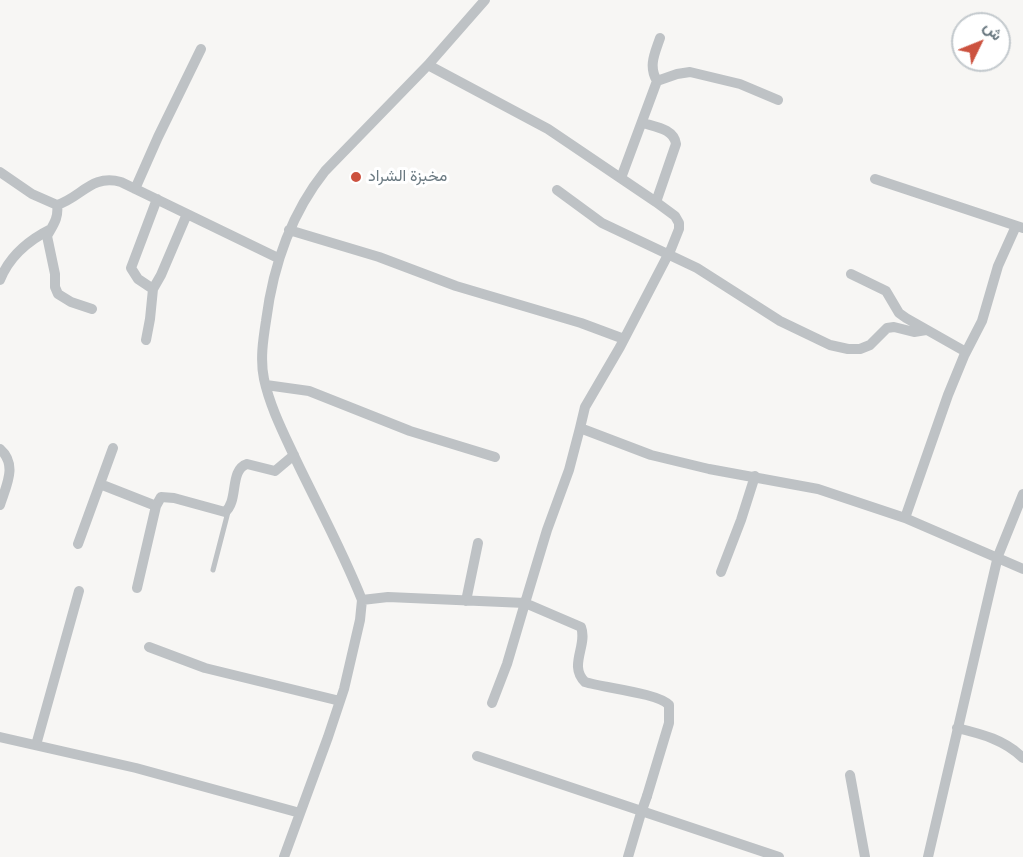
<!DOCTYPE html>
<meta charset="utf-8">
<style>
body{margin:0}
#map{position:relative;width:1023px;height:857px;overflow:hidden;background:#f7f6f4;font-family:"Roboto Condensed",Vazirmatn,sans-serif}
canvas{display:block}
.north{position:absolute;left:951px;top:12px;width:60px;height:60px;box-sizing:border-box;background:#fff;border:2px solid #c3c9cd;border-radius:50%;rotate:47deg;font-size:16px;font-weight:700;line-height:24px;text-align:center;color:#6a7981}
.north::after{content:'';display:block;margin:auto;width:21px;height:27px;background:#cc523f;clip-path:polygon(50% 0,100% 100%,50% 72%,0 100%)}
</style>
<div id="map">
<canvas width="1023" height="857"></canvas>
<div class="north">ش</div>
</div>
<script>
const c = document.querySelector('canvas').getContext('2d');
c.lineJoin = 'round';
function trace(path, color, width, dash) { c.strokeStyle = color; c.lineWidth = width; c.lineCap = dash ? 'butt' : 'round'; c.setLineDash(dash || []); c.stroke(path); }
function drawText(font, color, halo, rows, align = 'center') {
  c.font = font + ' "Roboto Condensed",Vazirmatn,sans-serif'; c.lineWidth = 6; c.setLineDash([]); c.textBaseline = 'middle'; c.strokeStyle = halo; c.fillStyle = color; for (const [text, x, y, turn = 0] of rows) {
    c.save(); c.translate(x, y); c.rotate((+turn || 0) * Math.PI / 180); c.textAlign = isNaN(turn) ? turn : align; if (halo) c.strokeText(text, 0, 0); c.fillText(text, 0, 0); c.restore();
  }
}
trace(new Path2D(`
 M213,570L228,512`), '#bec2c5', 5);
trace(new Path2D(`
 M428,65L548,129L656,202L675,216L679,223V229L671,249L620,347L585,407L580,428L651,455L709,469L818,489L905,518L1023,569
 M657,81C648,66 655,53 660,38
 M643,123C656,127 674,129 676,144L656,202
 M0,172L32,194L57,205C82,197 91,174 121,182L278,258
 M621,178L657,81L677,74L690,72L740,84L778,100
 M875,179L1023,228
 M135,189L158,137L201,49
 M557,190L602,223L697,268L780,321L830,345L848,349H860L870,345L887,328L894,327L914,332L926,330
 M57,205C59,218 53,225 47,236L55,274V287L58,294L71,302L92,309
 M289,230L379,257L456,286L581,323L624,339
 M851,274L886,291L899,313L906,318L966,352
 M0,280C9,257 29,240 51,229
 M153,289L161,275L187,214
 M146,340L150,319L153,289L138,279L131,268L157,199
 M266,385L309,391L410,431L495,457
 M0,449C18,465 6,486 0,505
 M100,484L156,506
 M905,518L948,395L964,356L982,321L998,266L1016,226
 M78,544L113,448
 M721,572L741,520L755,476
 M137,588L156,506L161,497L174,498L225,512C239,501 229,470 247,464L275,471L294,455
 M362,600L388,597L525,603L547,530L569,470L580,428
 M466,601L478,543
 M149,647L205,668L340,701
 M492,703L507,664L525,603L581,627C588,645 568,666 585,682C604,688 658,693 669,705V723L647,796
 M957,728C982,734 1005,740 1023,758
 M0,737L136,768L300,813
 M36,745L79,591
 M477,756L779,857
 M850,775L865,857
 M284,857L328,737L344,689L360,620L362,600C343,552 318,506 296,460C284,434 270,407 264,379C260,360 263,340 266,321C273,266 290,215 325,171L428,65L485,0
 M628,857L641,813
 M928,857L998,556L1023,494`), '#bec2c5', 10);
trace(new Path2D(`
 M641,813L647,796`), '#bec2c5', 10);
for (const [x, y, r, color] of [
 [356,177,6,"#cc523f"]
]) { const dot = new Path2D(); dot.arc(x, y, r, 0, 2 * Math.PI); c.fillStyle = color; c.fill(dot); trace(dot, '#fff', 2); }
drawText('16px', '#6a7981', '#fff', [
 ["مخبزة الشراد",368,177]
], 'left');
</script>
